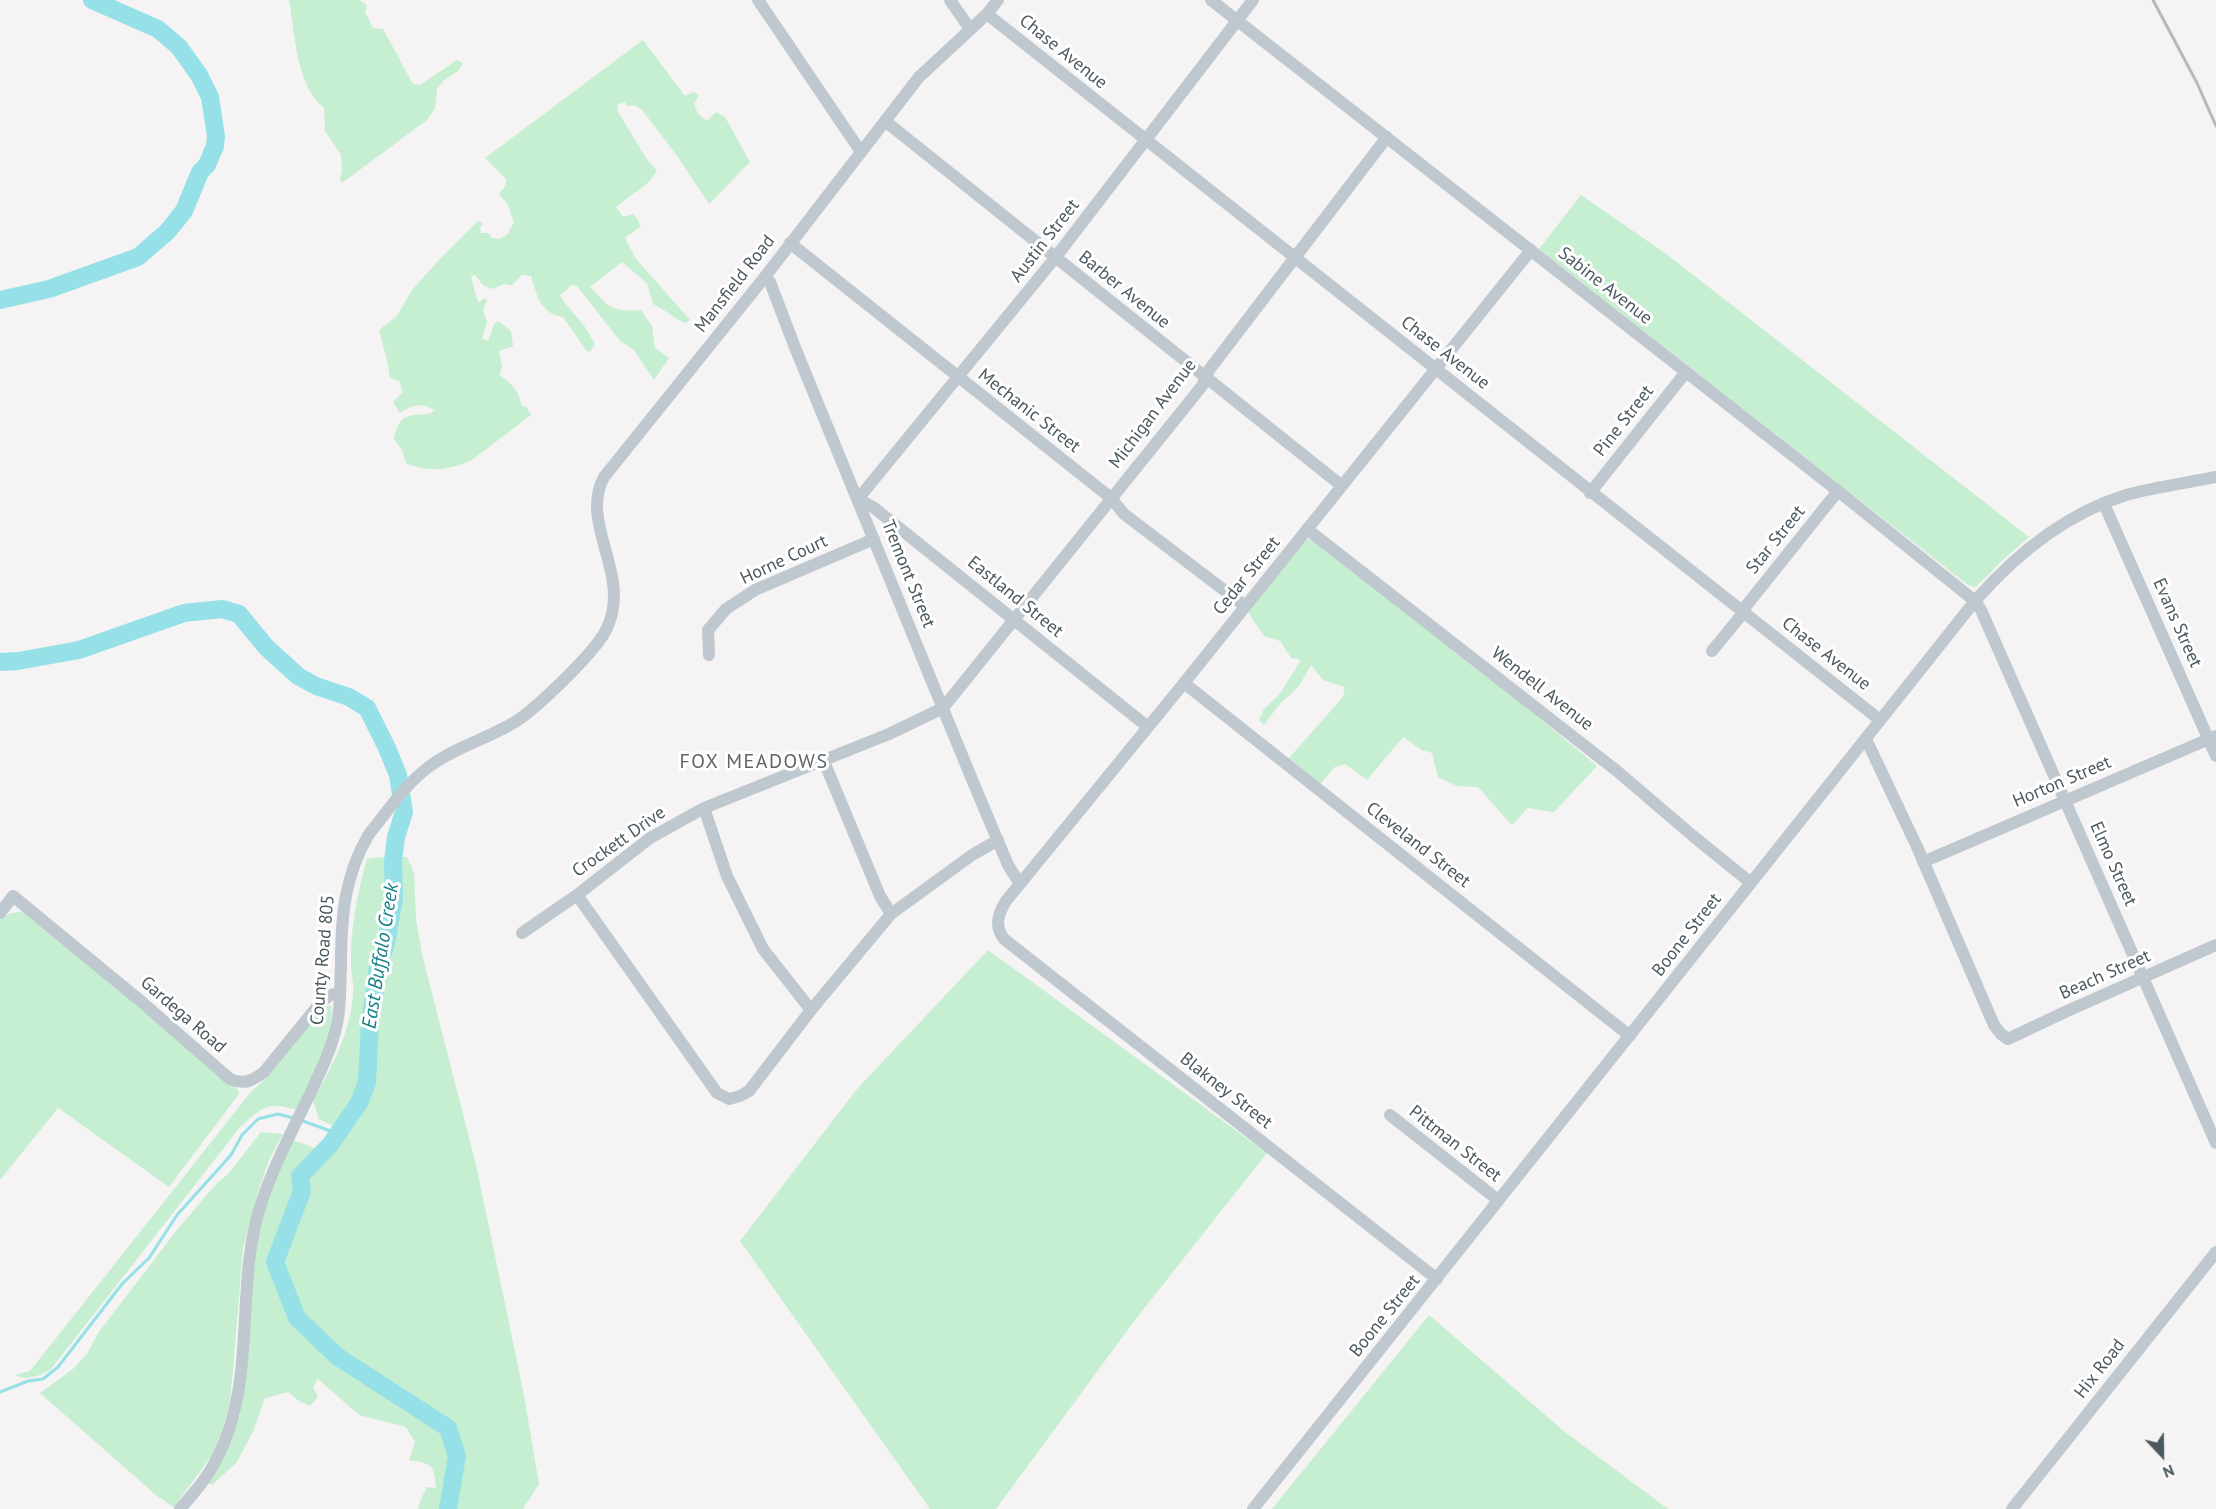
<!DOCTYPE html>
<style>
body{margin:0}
#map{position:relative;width:2216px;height:1509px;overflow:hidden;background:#f5f3f3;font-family:"PT Sans",sans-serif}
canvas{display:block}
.north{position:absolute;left:2132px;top:1425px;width:60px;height:60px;-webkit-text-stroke:4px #fff;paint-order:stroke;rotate:158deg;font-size:16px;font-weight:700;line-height:24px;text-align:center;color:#4b585f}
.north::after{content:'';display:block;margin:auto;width:21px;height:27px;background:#4b585f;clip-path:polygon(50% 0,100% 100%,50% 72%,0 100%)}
</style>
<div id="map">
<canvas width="2216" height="1509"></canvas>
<div class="north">N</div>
</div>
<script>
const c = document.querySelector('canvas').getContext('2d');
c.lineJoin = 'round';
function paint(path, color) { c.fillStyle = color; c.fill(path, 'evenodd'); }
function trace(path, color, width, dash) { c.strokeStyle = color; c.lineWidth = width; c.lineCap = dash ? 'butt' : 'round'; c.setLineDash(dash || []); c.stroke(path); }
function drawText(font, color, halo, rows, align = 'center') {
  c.font = font + ' "PT Sans",sans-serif'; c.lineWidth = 6; c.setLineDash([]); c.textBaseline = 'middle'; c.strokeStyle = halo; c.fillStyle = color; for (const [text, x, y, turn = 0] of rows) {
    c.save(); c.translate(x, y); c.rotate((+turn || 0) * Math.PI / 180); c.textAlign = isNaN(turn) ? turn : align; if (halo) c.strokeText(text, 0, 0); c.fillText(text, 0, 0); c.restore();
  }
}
paint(new Path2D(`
 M289,0H359L367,5L365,12L373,28L383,29L413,84L420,85L457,60L463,63L459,70L444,80L437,89L435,108L427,120L342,183L340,179L342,171L341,155L325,131L324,108C296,86 295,33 289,0Z
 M643,40L685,96L693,92L699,95L694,104L698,114L707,121L716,112L725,117L750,162L709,204L678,157L642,110L635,105L627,106L625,102L617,105L618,112L648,161L657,170C649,187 630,194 616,207L623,217L634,214L641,226L625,238L636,259L690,320L685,323C673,318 665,309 653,304L647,283L622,262L590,287C609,307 611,312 641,310L652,326L655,348L669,358L654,380L634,350L620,341L577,286L572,285L560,295L564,302L585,327L595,344L590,352L586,350L563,317C540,313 537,296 531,276L522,275L512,285L504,284L493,289L483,285L475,275L471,277L478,303L484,298L487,300L483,311L487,322L482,338L488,341L495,322H500L511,331L513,346L499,351L502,368L499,375C510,381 520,393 521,405L527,408L531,415L472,460C450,470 428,473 406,463L402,450L394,439C400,410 410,417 432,413L434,410C422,402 412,405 400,413L393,402L403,392L399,381L390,378L387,360L379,330L397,316L412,290L438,261L478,221L483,223L480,228L481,233H488L492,238L499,239L507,235L514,222L507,203L499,194L506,185V179L485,158Z
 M1581,195L1669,256L2029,537L2005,558L1976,587L1968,585L1539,249Z
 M1309,539L1314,540L1511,695L1597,766L1554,812L1528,808L1512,825L1478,787L1457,786L1438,777L1432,753L1422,750L1403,737L1367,780L1345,764L1335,767L1320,784L1289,758L1343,697L1345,687L1323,680L1311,665L1299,686L1278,706L1264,725L1259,720L1264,709L1279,695L1301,660L1291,658L1280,641L1264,636L1248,612L1304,541Z
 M383,857H407L414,873L416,919L422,954L476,1165L523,1390L539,1484L523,1509H418L420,1501L427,1487L436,1488C434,1464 433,1464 409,1460L415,1442L406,1427L359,1415L318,1379L313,1387L318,1397L310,1406L299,1401L288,1392L265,1398L254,1429L237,1462L212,1485L207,1483L222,1461L240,1415L252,1268L265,1207L293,1140L318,1149L335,1127L319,1119L313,1101C331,1068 350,1034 353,995C354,984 351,973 351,963C350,930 358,890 367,859Z
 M22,912L32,917L238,1090L239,1094L169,1187L58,1108L0,1180V919L11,913Z
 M988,950L1267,1153L1135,1320L996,1509H930L740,1241L857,1089Z
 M331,1005C337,1031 309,1084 298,1110C267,1102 265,1105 241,1126L51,1369C39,1376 28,1381 15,1375L30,1371L250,1093L266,1078L322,1008Z
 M261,1132L283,1134L269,1160L258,1192L243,1248L233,1370L230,1402L223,1428L212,1455L174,1507L157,1496L40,1393L73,1369L87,1354L98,1333L177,1230L216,1184L229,1173Z
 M1429,1315L1565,1432L1668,1509H1272Z`), '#c6eed0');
trace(new Path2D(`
 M300,1120L339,1134
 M0,1392L28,1381L43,1379L58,1367L122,1284L149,1258L177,1215L231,1155L242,1135L258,1119L278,1114L294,1118`), '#96e1e7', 3);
trace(new Path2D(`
 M0,300L49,289L138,257L167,232L184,211L200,172L207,165L215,146L216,136L210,97L199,75L179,47L158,29L92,0
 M0,662L18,661L79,650L184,613L222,609L239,614L266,647L298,676L316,686L349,697L367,708L387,748L398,775L404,812L396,837L393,861L394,898L386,944L378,965L375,989L370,1022L367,1082L359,1103L330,1145L300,1176L302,1191L275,1262L297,1318L338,1357L448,1428L457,1456L448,1509`), '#96e1e7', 18);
trace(new Path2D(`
 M758,0L861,152
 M950,0L970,29
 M1211,0L1838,491L1975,601L1981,610L2216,1143
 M987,14L1880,720
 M885,121L1342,486
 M790,243L1111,498L1124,514L1245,606
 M764,278L770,282L796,350L971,777L1008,865L1020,884
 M1590,493L1686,372
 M2104,504L2216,756
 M1307,529L1617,771L1693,836L1751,883
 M1742,611L1838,491
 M1712,651L1744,612
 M709,655L708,630L726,609L755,590L874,539
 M1184,683L1630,1036
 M1148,727L873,507L858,499L1055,258L1253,0
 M1866,739L1918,849L1994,1025L2001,1034L2008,1039L2065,1012L2216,945
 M823,759L880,896L891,914
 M704,808L727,876L763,949L811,1010
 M1923,862L2216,736
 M577,895L717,1093L729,1099L740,1096L749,1091L811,1010L891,914L972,855L998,840
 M0,913L13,896L143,1003L230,1079C244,1085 252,1081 264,1072L321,1002L330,995L340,993
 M522,933L577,895L650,838L704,808L889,734L943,708L1202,386L1209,370L1387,137
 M1390,1115L1498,1200
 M1437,1279L1004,939C994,926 998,914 1006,901L1184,683L1531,250
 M180,1509C194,1493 208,1477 217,1458C258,1380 234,1286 261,1204C274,1165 293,1129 311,1092C321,1070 332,1048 337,1024C341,1005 340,985 341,966C341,918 344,876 369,834C388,811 405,784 430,766C455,747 487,739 515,722C537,708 592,655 605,632C635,577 578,525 604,477L764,278L919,77L987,14L998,0
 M1253,1509L1975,601C2016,554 2065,514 2126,495C2155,487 2186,483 2216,477
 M2012,1509L2216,1252`), '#bfc8ce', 12);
trace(new Path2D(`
 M2153,0L2197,83L2216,126`), '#b5b9bc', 3);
drawText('18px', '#4b585f', '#fff', [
 ["Chase Avenue",1063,52,39],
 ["Austin Street",1045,241,-52],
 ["Mansfield Road",735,284,-52],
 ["Sabine Avenue",1605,286,38],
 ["Barber Avenue",1124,290,39],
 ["Chase Avenue",1445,353,38],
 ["Mechanic Street",1029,411,38],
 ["Michigan Avenue",1153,414,-53],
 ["Pine Street",1624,421,-52],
 ["Star Street",1776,540,-51],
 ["Horne Court",784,560,-25],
 ["Tremont Street",908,574,68],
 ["Cedar Street",1247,576,-51],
 ["Eastland Street",1015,597,39],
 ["Evans Street",2177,623,66],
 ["Chase Avenue",1826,654,38],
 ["Wendell Avenue",1542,689,38],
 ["Horton Street",2062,782,-23],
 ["Crockett Drive",619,842,-35],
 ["Cleveland Street",1418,845,38],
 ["Elmo Street",2113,864,66],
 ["Boone Street",1687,935,-52],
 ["County Road 805",323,960,-85],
 ["Beach Street",2105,975,-24],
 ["Gardega Road",183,1015,41],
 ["Blakney Street",1226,1091,38],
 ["Pittman Street",1455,1144,38],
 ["Boone Street",1385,1316,-51],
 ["Hix Road",2100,1369,-52]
]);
c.letterSpacing = '1.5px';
drawText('20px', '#5f6467', '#fff', [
 ["FOX MEADOWS",754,762]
]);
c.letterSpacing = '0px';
drawText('italic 20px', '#158089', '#fff', [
 ["East Buffalo Creek",381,956,-81]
]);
</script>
